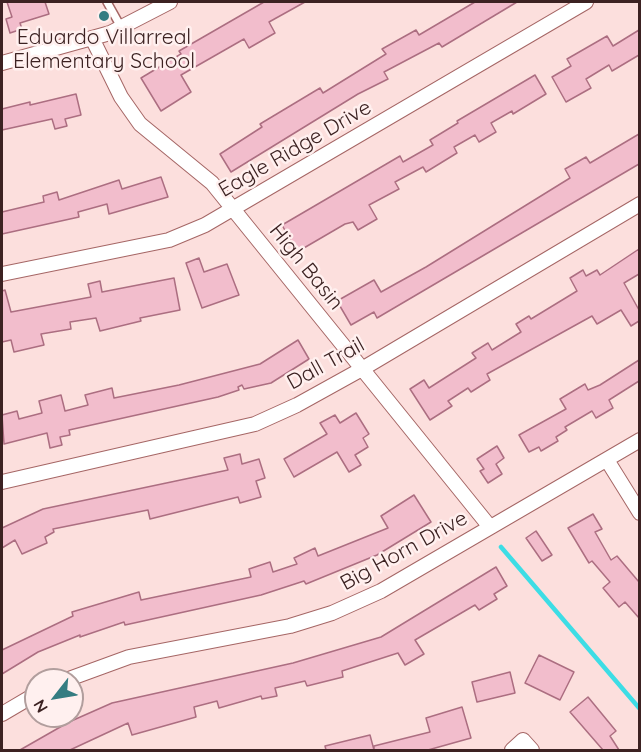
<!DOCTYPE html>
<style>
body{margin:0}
#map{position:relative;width:641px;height:752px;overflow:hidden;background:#fcdfdd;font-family:Quicksand,sans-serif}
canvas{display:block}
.frame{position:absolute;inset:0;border:3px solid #3c2222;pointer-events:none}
.north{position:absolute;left:24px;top:668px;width:60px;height:60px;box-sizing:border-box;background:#fff0ef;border:2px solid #b19e9d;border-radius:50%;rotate:239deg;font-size:16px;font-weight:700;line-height:24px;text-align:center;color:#3c2222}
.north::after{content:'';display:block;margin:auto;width:21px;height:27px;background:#357d82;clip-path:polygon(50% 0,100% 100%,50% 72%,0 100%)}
</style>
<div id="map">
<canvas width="641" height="752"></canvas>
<div class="frame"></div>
<div class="north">N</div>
</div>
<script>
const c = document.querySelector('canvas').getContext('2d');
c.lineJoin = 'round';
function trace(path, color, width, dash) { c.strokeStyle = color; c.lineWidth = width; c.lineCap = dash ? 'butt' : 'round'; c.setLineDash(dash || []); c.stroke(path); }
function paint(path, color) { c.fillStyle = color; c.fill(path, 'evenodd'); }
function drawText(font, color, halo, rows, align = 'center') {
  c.font = font + ' Quicksand,sans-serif'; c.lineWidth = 5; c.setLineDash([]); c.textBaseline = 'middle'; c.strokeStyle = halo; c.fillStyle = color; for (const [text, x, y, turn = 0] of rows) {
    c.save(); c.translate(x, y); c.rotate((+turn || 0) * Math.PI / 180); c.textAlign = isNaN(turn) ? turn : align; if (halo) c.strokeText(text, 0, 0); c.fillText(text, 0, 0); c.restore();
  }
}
trace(new Path2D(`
 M501,547L640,709`), '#3ddde5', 4.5);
const building = new Path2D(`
 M7,2H45L49,14L20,23L22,29L10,33L6,19L12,17Z
 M264,2H305L269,22L275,33L249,48L244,39L181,75L191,92L161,111L141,78L181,54L179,51Z
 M475,2H517L442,47L439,43L384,72L388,79L358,94L231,172L220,154L262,127L260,124L320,88L323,93L386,54L382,49L416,30L419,35Z
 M639,30V55L612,71L609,65L586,79L591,88L566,102L552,77L571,66L567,59L607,36L613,46Z
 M535,75L546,94L513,114L512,111L491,123L496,132L479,142L475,135L454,147L457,153L426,172L423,167L395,182L399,189L369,205L377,219L358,230L353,222L345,224L297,252L282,225L400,156L403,162L433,145L430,140L458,123L457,121Z
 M76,94L81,115L65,119L67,126L55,129L52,119L2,130V109L30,102V105Z
 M639,134V164L377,318L374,312L351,325L337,301L374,280L381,292L426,267L570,178L565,169L586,157L590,163Z
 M161,177L168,197L109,214L107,204L78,212L79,217L2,234V212L44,202L43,196L57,192L59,200L119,180L122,189Z
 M639,249V274L624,283L639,310V321L631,326L621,310L597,324L592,316L487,374L490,380L471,392L468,388L448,401L452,406L430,420L410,389L424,380L429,388L476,358L472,353L488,343L492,350L521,332L516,324L529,316L531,319L577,291L570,278L583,270L586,276L597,270L600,275Z
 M199,258L204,272L227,264L239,295L202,308L186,263Z
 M174,278L180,310L140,318L141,321L100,331L96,318L70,322L71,329L41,334L44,345L14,352L11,340L2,342V291L5,290L11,312L91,297L88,284L100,281L102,292Z
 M298,340L309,359L271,383L244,389L242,385L238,387L239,390L218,397L69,430L70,435L60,437L62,445L50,448L47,433L4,444L2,415L17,411L19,419L42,413L39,401L61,395L65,411L88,405L85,395L112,388L114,398L179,385L260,364Z
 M639,360V381L609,400L613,408L596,418L592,411L565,427L567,430L556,437L558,441L541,451L539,447L529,452L519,435L566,409L560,399L585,384L588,390L600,385Z
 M356,413L369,434L363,438L368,447L355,455L361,465L349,472L337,452L294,477L284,459L327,434L320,423L335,415L340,423Z
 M497,446L504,458L496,464L502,474L488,483L480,471L484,469L477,459Z
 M240,454L242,464L259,459L265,478L256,481L261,497L240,503L238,497L150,519L148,510L53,529L54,532L45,537L47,543L22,554L15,540L2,548V528L43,509L228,470L224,458Z
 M414,495L431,522L377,555L306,584L304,581L261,595L125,625L124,622L80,637V635L38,652L2,674V650L73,616L72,612L139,592L141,600L251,577L249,569L270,562L273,572L297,564L294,558L315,548L318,556L388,528L381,516Z
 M593,514L602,529L595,532L611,560L617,556L639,582V618L625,602L619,607L603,588L610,582L592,561L589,563L568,528Z
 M536,531L552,555L542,561L526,538Z
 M496,567L507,586L494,594L497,599L479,610L475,605L415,640L424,654L405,665L398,653L342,671L343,677L307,686L305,681L275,688L277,696L262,699L261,696L219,708L217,701L194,707L196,717L132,735L128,723L70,750H20L69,722L112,703L293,663L381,637Z
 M539,655L574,672L560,700L525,683Z
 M510,672L515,693L477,702L472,682Z
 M588,697L616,731L610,736L619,750H603L570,712Z
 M462,707L471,738L428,750H374V746L430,732L426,718Z
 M370,735L374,750H326L325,746Z`);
paint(building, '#f2bdcc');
trace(building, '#ac6e81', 1.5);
const lane = new Path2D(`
 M107,2L121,27`);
const street = new Path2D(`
 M92,38L121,97L140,124L212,183L490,527
 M2,63L110,33L170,2
 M2,274L169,240L205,225L586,2
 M607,460L640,513
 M2,482L255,424L297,405L362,369L640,204
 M66,680L129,657L290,626L332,613L381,591L640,440
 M2,714L36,694
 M512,750L523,740L532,750`);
trace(lane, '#a56665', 10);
trace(street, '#a56665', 16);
trace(lane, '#fff', 7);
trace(street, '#fff', 14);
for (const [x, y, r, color] of [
 [104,16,6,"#357d82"]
]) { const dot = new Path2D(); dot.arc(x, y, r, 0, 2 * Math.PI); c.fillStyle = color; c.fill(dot); trace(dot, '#fff0ef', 2); }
drawText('21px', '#3c2222', '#fff0ef', [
 ["Eduardo Villarreal",104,38],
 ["Elementary School",104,62]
]);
drawText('21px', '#3c2222', '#fff0ef', [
 ["Eagle Ridge Drive",295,149,-30],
 ["High Basin",306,267,51],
 ["Dall Trail",326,364,-29],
 ["Big Horn Drive",404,551,-29]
]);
</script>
